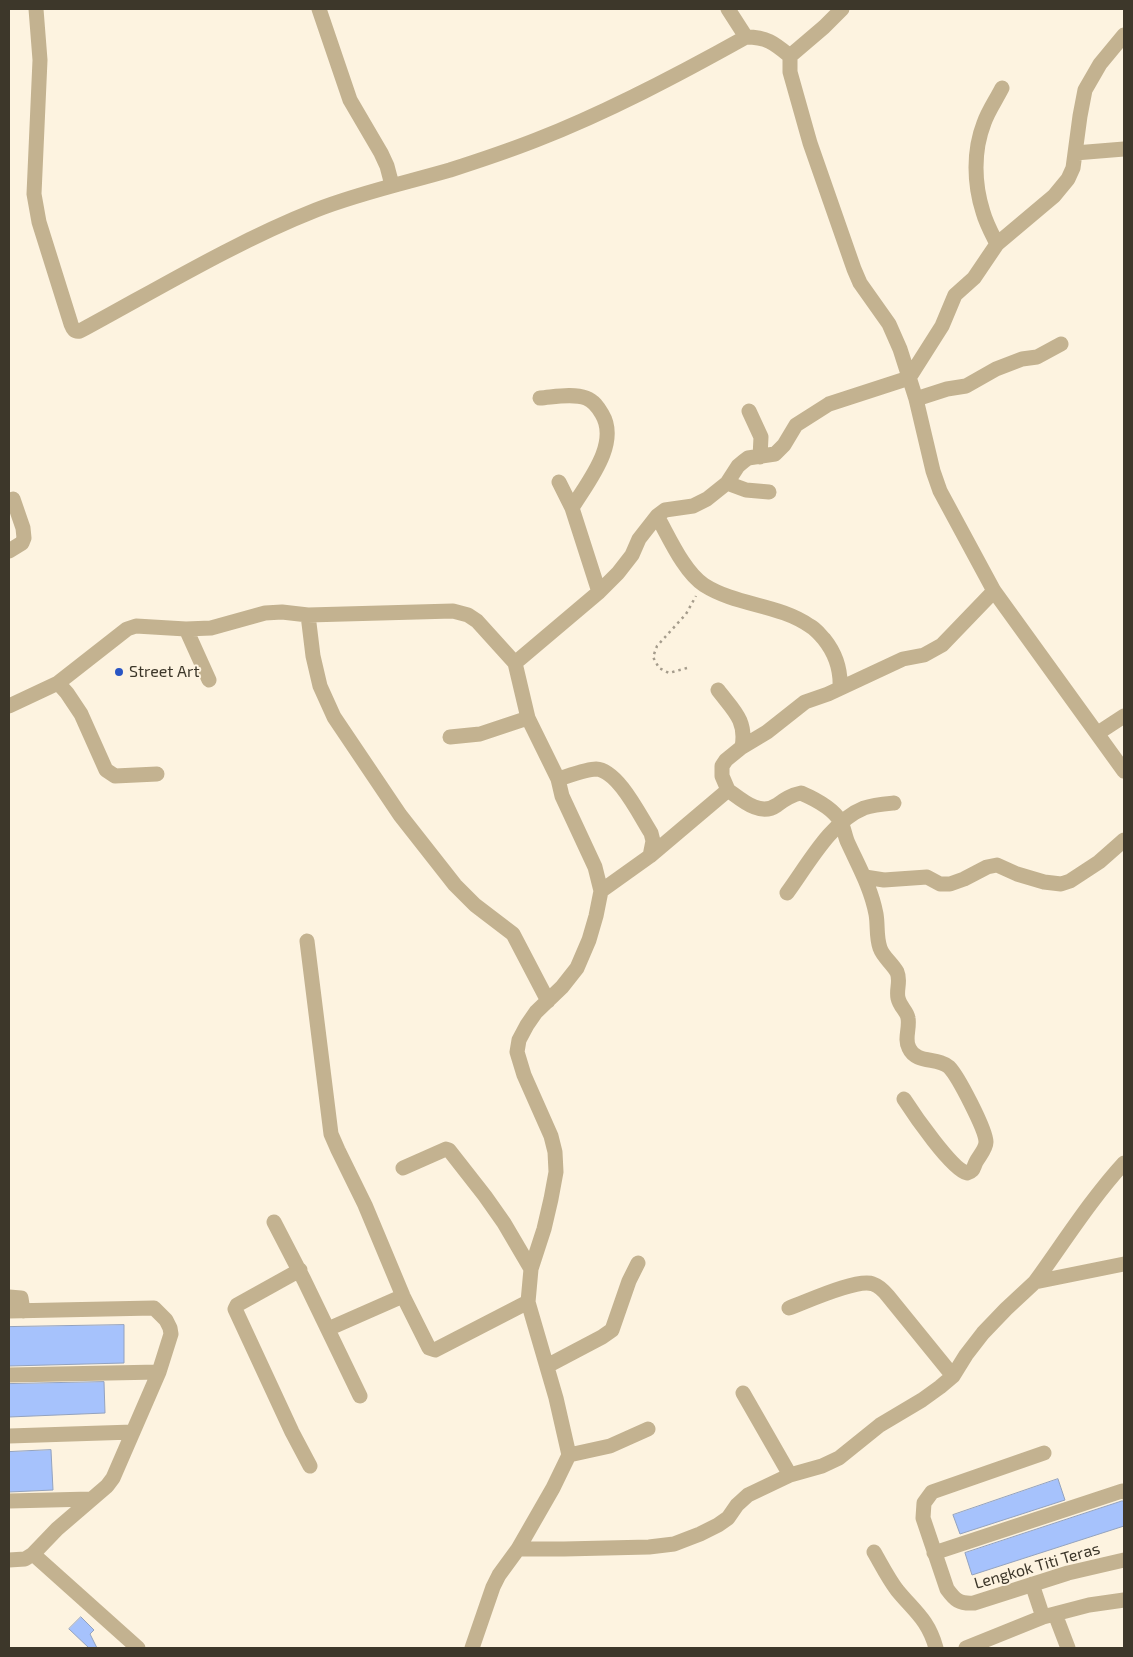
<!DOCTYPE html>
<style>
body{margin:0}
#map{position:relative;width:1133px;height:1657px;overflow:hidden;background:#fdf3e0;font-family:"Exo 2",sans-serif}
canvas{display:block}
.frame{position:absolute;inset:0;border:10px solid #3d372a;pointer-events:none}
</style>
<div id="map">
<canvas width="1133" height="1657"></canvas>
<div class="frame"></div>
</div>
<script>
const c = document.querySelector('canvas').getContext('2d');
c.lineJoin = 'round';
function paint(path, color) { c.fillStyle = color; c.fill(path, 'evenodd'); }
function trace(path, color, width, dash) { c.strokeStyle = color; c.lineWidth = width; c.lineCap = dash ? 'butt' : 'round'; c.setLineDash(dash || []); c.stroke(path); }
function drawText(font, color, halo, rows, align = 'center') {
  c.font = font + ' "Exo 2",sans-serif'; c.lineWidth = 4; c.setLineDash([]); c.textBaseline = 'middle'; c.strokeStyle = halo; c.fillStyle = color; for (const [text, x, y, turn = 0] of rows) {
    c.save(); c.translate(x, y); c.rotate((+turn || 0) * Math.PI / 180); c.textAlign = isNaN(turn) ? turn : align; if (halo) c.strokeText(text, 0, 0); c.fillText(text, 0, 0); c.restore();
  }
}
const building = new Path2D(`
 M124,1325V1363L9,1366V1327Z
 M104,1382L105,1413L9,1417V1384Z
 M51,1450L53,1490L9,1492V1452Z
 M1058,1479L1065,1500L960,1534L953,1515Z
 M1122,1501H1124V1526L972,1575L965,1553Z
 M81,1617L94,1630L90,1634L97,1648H89L69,1629Z`);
paint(building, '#a6c2fc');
trace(building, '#93a2be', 1);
trace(new Path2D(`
 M687,668L669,673L659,668L653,657L657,646L686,614L696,596`), '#a59c8c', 2.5, [2.5, 4]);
trace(new Path2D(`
 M36,9L40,60L34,194L39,222L71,324C73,329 74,332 80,331C156,290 235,242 316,210C359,193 405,183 450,170C478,161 508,151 536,140C608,112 678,75 746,37
 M319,9L350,100L381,153L387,166L392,185
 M728,9L746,37C767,37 774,43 790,56V72L810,143L854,269L860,283L889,324L900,349L916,399L933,471L940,491L994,591L1124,771
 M790,56L824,27L842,9
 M1075,153L1124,149
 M997,244C992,234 986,223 983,212C974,184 973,151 984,123C988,111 996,100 1002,88
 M540,398C554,397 573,393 586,398C594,401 598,407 602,414C620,444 587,483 572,508
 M916,399L947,389L966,386L996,369L1022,359L1037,357L1061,344
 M749,411L761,437L760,457
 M559,482L572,508L599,592
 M727,483L746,490L769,492
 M657,516C669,537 684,572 704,585C737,606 779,604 810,626C816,629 820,635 824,639C836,654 841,669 840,688
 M9,551L22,543L24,538L23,528L13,499
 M308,615L313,656L320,686L334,717L400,815L455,885L475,905L513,934L548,1001
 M186,629L209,680
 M515,663L599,592L618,573L632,555L639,539L657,516L665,510L693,506L707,499L727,483L738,466L744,461L748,458L775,454L784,445L796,425L829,404L909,378L942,326L955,295L974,278L997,244L1054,196L1068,179L1073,168L1080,116L1085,90L1100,64L1124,35
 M58,683L67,693L81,714L106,770L115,776L157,774
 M718,690C733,710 747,720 742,747
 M9,706L58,683L127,629L136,626L186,629L211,628L265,613L282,612L308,615L453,611L468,615L477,621L515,663L528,718L558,779L562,796L595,867L601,891L596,916L589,940L577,968L562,987L536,1012L527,1025L519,1040L517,1052L524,1075L551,1136L555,1152L556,1172L551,1199L544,1229L531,1269L528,1302L556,1398L569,1455L553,1488L518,1549L499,1575L493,1587L472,1648
 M1098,733L1124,716
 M450,737L480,734L528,718
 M558,779C568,776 587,769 596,769C618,770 640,816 651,833L653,841L650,856
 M728,790C742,800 760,817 777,805C785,799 791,795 801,793C815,799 833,808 841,822C844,828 845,837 848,843C859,867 871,888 876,914C878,925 876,937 880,948C883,957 892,963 897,972C901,981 896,989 898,998C900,1007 907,1011 908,1018C910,1028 904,1039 909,1048C916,1064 938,1057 949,1067C958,1076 986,1130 986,1142C986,1149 979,1156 976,1162C973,1168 974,1171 967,1173C952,1170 913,1113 904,1099
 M865,877L884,880L927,877L940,884H950L964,879L987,867L997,865L1017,874L1044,882L1061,884L1070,881L1099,862L1124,840
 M601,891L650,856L728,790L722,776V766L726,760L742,747L767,732L805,702L828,694L903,659L924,655L942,645L994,591
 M787,893C807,866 831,821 864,808C873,805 884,804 894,803
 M307,941L331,1134L338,1150L365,1205L403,1296L429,1348L435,1350L528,1302
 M403,1168L446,1149L449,1150L485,1196L504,1223L531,1269
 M274,1222L304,1280L360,1396
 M300,1270L237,1305L235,1309L292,1432L310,1466
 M1035,1282C1064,1242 1091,1199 1124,1163
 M9,1297L21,1298L23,1311
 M789,1308C806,1302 857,1278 873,1284C879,1286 884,1291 888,1296L953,1376
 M9,1311L154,1308L166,1320L170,1328L171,1334L159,1372L113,1478L107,1486L57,1529L33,1554L25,1559L9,1560
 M328,1329L403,1296
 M547,1366L602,1337L612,1330L629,1281L638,1263
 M9,1375L159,1372
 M743,1393L790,1475
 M9,1436L133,1432
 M1044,1453L932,1492L924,1503L923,1518L947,1589C955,1600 959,1604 974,1603L1068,1573L1124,1560
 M569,1455L610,1446L648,1429
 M9,1501L91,1499
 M518,1549H564L649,1547L674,1544L700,1534L718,1525L728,1518L737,1505L748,1495L790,1475L822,1466L839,1458L880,1425L922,1400L940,1387L953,1376L966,1355L983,1333L1006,1309L1035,1282L1124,1264
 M874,1552C881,1564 888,1578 897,1590C914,1611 928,1619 936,1648
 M934,1553L1122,1491L1124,1492
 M33,1554L138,1648
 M1032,1584L1043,1617
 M1055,1614L1068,1648
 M966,1648L1043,1617L1089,1605L1124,1600`), '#c3b290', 15);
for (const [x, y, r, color] of [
 [119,672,5,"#2955c4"]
]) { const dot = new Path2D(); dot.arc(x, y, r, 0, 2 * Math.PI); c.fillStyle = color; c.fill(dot); trace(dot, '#fdf3e0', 2); }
drawText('16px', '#3d372a', '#fdf3e0', [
 ["Street Art",129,672]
], 'left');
drawText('16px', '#3d372a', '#fdf3e0', [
 ["Lengkok Titi Teras",1037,1566,-16]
]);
</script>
